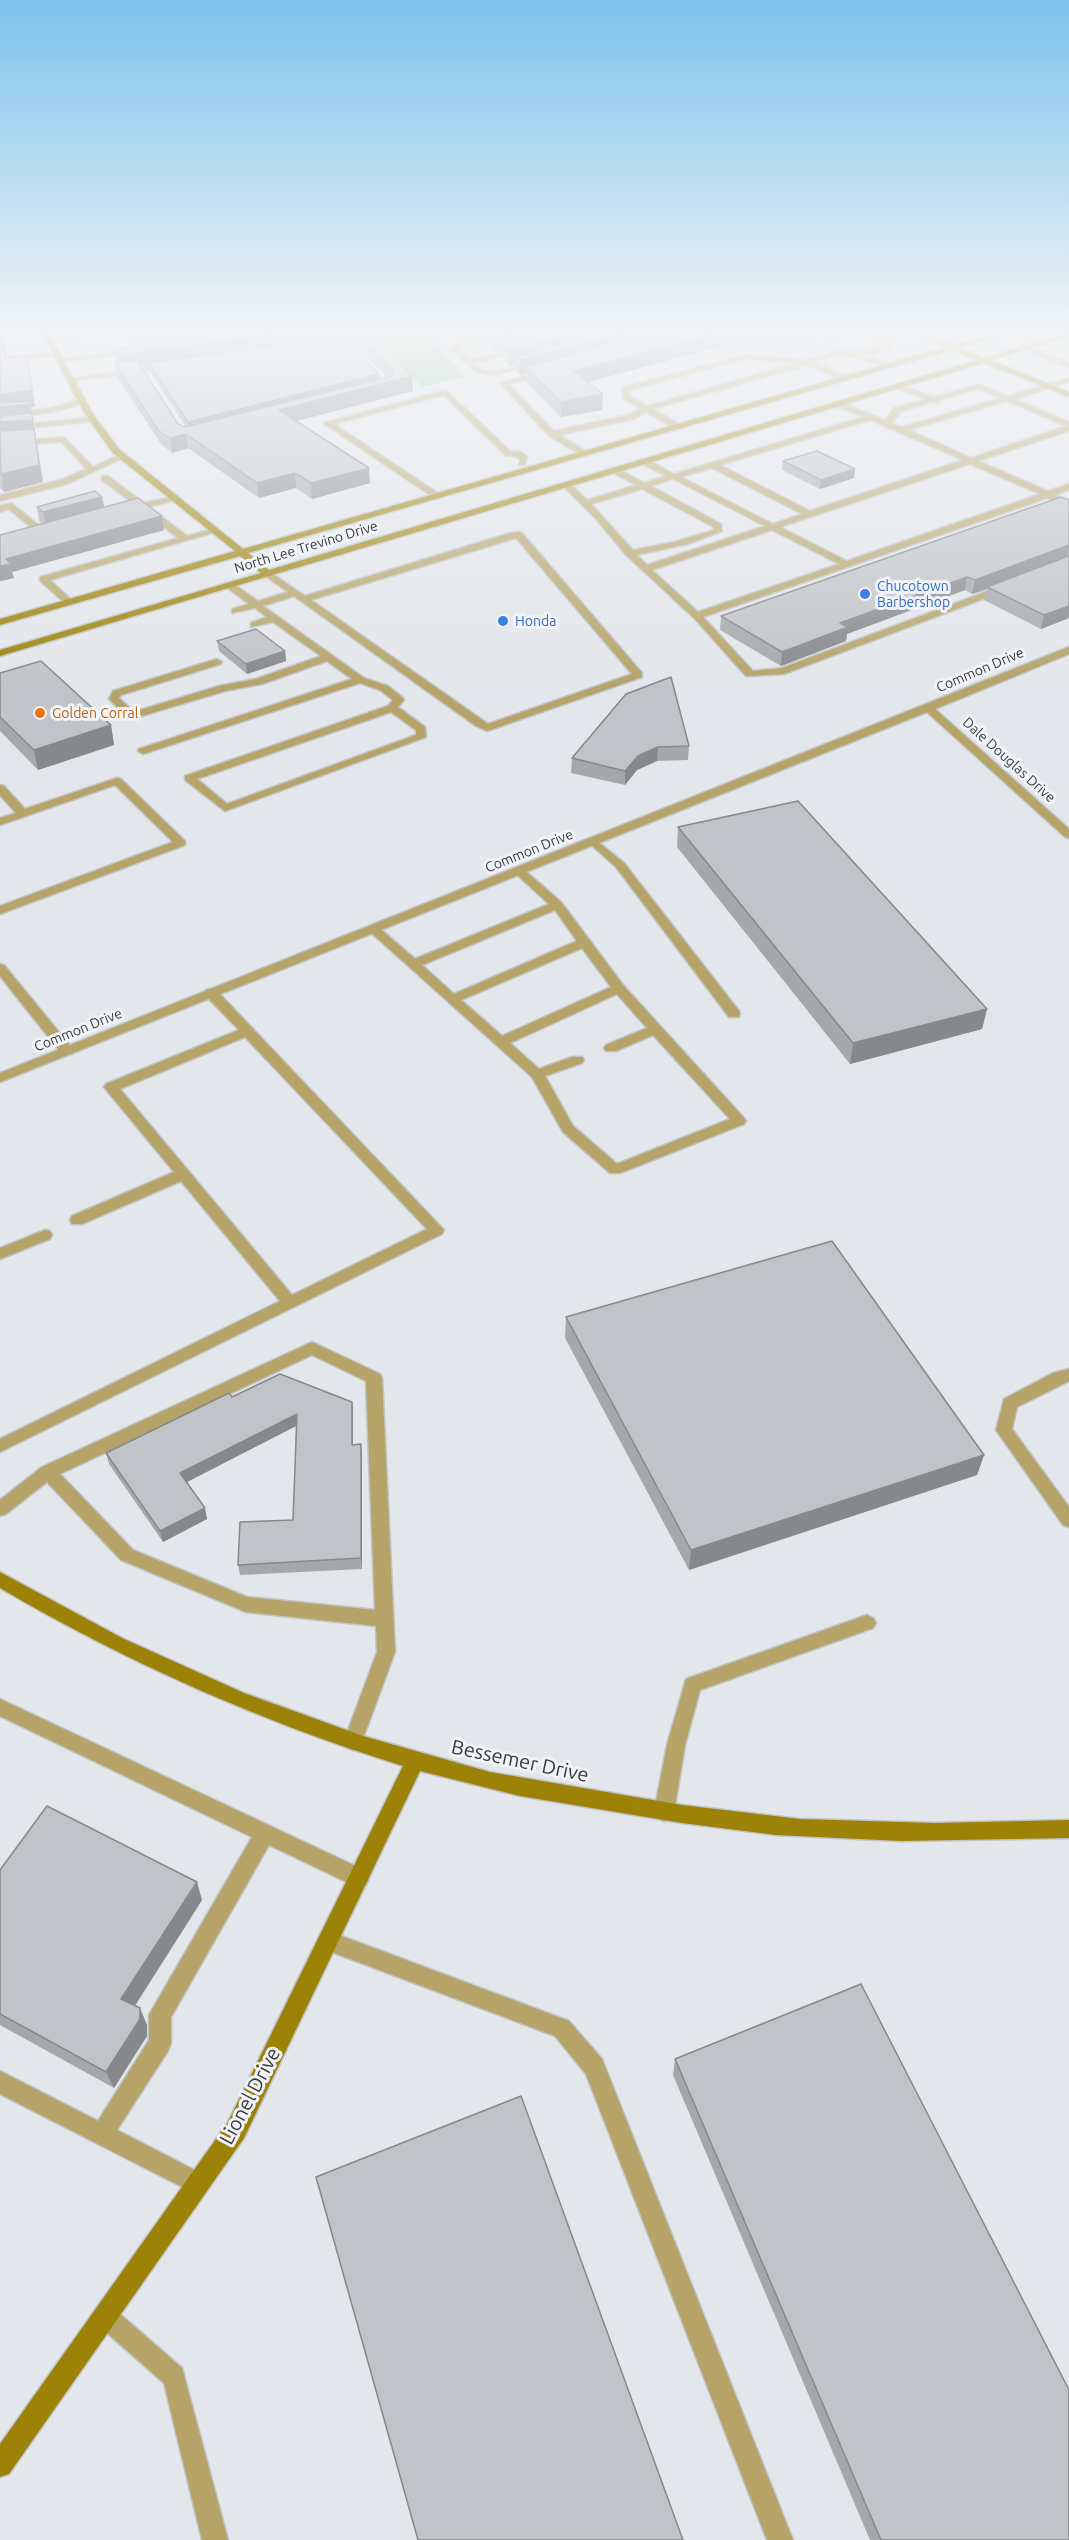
<!DOCTYPE html>
<style>
body{margin:0}
canvas{display:block;background:#e3e6ea}
</style>
<canvas width="1069" height="2540"></canvas>
<script>
const c = document.querySelector('canvas').getContext('2d');
c.lineJoin = 'round';
function paint(path, color) { c.fillStyle = color; c.fill(path, 'evenodd'); }
function trace(path, color, width, dash) { c.strokeStyle = color; c.lineWidth = width; c.lineCap = dash ? 'butt' : 'round'; c.setLineDash(dash || []); c.stroke(path); }
function drawText(font, color, halo, rows, align = 'center') {
  c.font = font + ' Ubuntu,sans-serif'; c.lineWidth = 6; c.setLineDash([]); c.textBaseline = 'middle'; c.strokeStyle = halo; c.fillStyle = color; for (const [text, x, y, turn = 0] of rows) {
    c.save(); c.translate(x, y); c.rotate((+turn || 0) * Math.PI / 180); c.textAlign = isNaN(turn) ? turn : align; if (halo) c.strokeText(text, 0, 0); c.fillText(text, 0, 0); c.restore();
  }
}
paint(new Path2D(`
 M372,333H424L465,376L422,387Z`), '#94c69c');
const lane = new Path2D(`
 M85,333H103L49,342L45,340Z
 M187,333H195L200,344L182,346V342L192,341Z
 M455,333H464L477,342L458,349L470,360L520,348L524,350L473,364C488,379 518,365 536,361L540,363L497,375L476,373L449,348L467,341Z
 M830,333H839L832,338H826V334Z
 M863,333H873L889,340V350L864,355L887,364V368L847,355L832,356L815,362L847,376V380H841L808,365L653,409L679,424V428H673L646,412L634,419L559,435L586,451V455L583,456L549,436L500,383L547,370V374L509,384L554,431L628,415L640,408L623,399V387L745,355L808,360L830,352H856L882,347L881,341ZM745,359L796,363L647,406L630,396V390Z
 M1023,346H1029L1069,363V368L1023,350Z
 M134,349H137V353L60,362L56,360Z
 M58,352H61V356L0,361V357Z
 M169,364L173,366L172,368L71,381L67,379Z
 M1069,378V382L1015,399L1069,422V431L978,461L1048,491L1069,484V490L1055,495L1069,501V507L1047,498L703,617L753,671L782,668L1001,586H1007V590L784,674L746,676L694,618L626,555L596,519L562,485L569,483L587,500L636,485L611,472V468H617L644,483L666,476L640,463V459H646L674,474L863,417L837,406L836,404L840,402L885,420L894,408L925,399L897,388V384H900L933,397L979,384L1008,396ZM978,389L1000,398L902,427L892,423L900,412L932,402L939,403V400ZM1007,401L1066,426L971,458L909,430ZM870,420L963,460L810,511L720,465ZM970,464L1040,494L847,561L780,527ZM712,468L802,514L773,524L681,477ZM673,479L765,526L647,565L637,555L688,544L722,531L721,524L651,486ZM642,489L714,527V530L674,542L633,550L591,504ZM772,530L839,564L698,612L652,570Z
 M446,390L510,451L521,452L527,457L525,465H519L520,460L516,456L505,455L444,395L334,424L439,494V498L436,499L323,423Z
 M82,398H85V402C58,414 29,416 0,418V414L52,408Z
 M93,417H96V421L0,431V427Z
 M64,437L93,467L119,455L126,457L67,484L0,501V495L61,480L86,469L62,442L0,446V442Z
 M102,476H108L144,503L175,496V500L149,507L187,536L215,528L219,531L50,580L74,602L66,604L40,581V577L178,538L141,509L126,512V508L135,505L102,480Z
 M11,503L45,530V534H39L9,509L0,512V506Z
 M519,532L522,533L642,673V677L487,731L476,726L294,596L263,606L364,678L388,686L403,698L404,700L398,707L425,727L426,737L225,811L185,780V776L388,706L393,700L380,690L360,683L143,754L138,751L139,749L352,679L327,661L262,684L225,691L138,717L126,716L109,699L113,691L217,659L222,662L221,664L121,695L119,698L133,711H137L219,686L256,679L321,656L273,622L251,627V623L267,617L255,608L232,613V609L249,604L226,587V583H232L258,601L288,592L264,575L262,573L267,570L305,596L510,533ZM516,538L632,674L488,724L311,600ZM391,712L416,730V735L227,804L197,779Z
 M117,778L121,779L185,841V845L0,914V906L173,842L115,785L0,825V818L16,813L0,795V785L4,786L25,809Z
 M593,838L624,863L739,1011L740,1014L739,1017H729L616,867L589,843L587,841Z
 M519,867L523,869L561,902L623,985L744,1118L746,1121L744,1124L620,1173H610L563,1132L532,1077L367,929L373,925L377,926L415,959L549,904L515,873V869ZM555,910L577,941L454,994L422,965ZM582,948L611,987L502,1036L461,1000ZM617,994L647,1028L606,1045L604,1048L606,1051H616L653,1035L730,1119L617,1164L573,1126L545,1076L582,1063L584,1060L582,1057H572L539,1069L510,1043Z
 M0,964L4,965L72,1048L74,1051L72,1054H62L0,976Z
 M211,989L216,990L444,1230L442,1234L0,1452V1439L280,1301L181,1181L82,1224H72L70,1220L72,1216L174,1172L104,1087L106,1084L239,1030L206,996L205,993L206,990ZM245,1037L427,1229L292,1295L120,1089Z
 M45,1230L50,1231L52,1235L50,1239L0,1259V1248Z
 M312,1342L380,1374L382,1378L395,1652L362,1741L360,1747L353,1750L346,1747L344,1741L377,1652L376,1626L246,1612L121,1560L47,1482L6,1514L0,1516V1500L42,1467ZM312,1355L366,1381L375,1610L247,1597L133,1550L60,1474Z
 M1069,1369V1381L1017,1407L1012,1429L1069,1507V1527L1063,1525L996,1430L1004,1399L1053,1373Z
 M867,1615L873,1618L876,1623L873,1628L700,1690L685,1745L674,1812L671,1818L664,1821L657,1818L654,1812L667,1745L686,1679Z
 M0,1699L366,1871L369,1878L366,1885L359,1888L269,1845L171,2017V2043L168,2051L117,2130L206,2176L209,2184L206,2192L198,2195L0,2094V2071L98,2121L149,2040V2015L153,2008L252,1837L0,1716Z
 M328,1931L569,2021L602,2059L793,2540H767L586,2074L555,2036L321,1948L318,1941L321,1934Z
 M105,2304L113,2308L182,2368L228,2540H202L164,2383L97,2324L93,2316L97,2308Z`);
const street = new Path2D(`
 M1069,647V654L935,709L1069,829V838L1065,837L927,712L0,1082V1073Z`);
const secondary = new Path2D(`
 M41,333H49L93,414L119,449L243,549L945,347L914,333C929,333 942,345 955,344C972,343 988,333 1006,333L960,348L985,358L1069,333V337L991,360L1069,392V397L984,363L0,656V650L261,573L240,556L0,625V619L235,551L113,453L85,414ZM952,350L977,360L269,570L248,553Z
 M0,1572L122,1638L244,1693L363,1736L490,1772L682,1805L800,1819L935,1823L1069,1820V1838L901,1841L776,1835L682,1823L520,1796L420,1771L244,2138L9,2474L0,2477V2444L228,2122L403,1766C262,1722 128,1663 0,1588Z`);
trace(lane, '#c1c4c7', 3);
trace(street, '#c1c4c7', 3);
trace(secondary, '#c1c4c7', 3);
paint(lane, '#b5a367');
paint(street, '#b5a367');
paint(secondary, '#9d8208');
paint(new Path2D(`
 M0,333L6,354V358L27,356L35,407H31L43,482L4,492L0,488Z
 M125,333H182L183,334L191,338L276,333H372L412,376L413,391L296,421L370,483L312,499L296,488L259,498L188,448L172,453L161,444L117,377L115,363H117L115,349L133,346ZM345,337H347L387,377L379,379V374ZM150,365L151,373L186,427L178,424L141,366Z
 M475,333H817L816,337L770,344L733,343L588,382L602,410L561,417L526,382V374L520,375L516,372V364L510,366L503,359V350L496,351L487,343V334L480,335Z
 M783,461L855,469L854,478L820,489L782,470Z
 M102,497L104,507L162,516L164,530L12,572L14,578L0,581V535L43,524L39,521L37,507Z
 M1069,500V618L1041,629L984,600L987,589L972,594L965,590L847,634L846,641L781,666L720,630L721,616Z
 M217,641L285,651L286,661L247,674L219,651Z
 M0,673L111,725L114,745L38,770L0,731Z
 M626,694L689,746L688,760L657,761L637,770L625,785L571,773L572,758Z
 M678,827L987,1009L982,1029L850,1064L677,847Z
 M566,1317L984,1455L977,1475L689,1570L565,1338Z
 M232,1397L352,1402L353,1414V1444L362,1455V1569L240,1575L238,1565L293,1520L296,1426L187,1482L207,1519L163,1542L109,1464L106,1453Z
 M0,1870L202,1900L135,2006L147,2025V2036L114,2088L0,2025Z
 M675,2059L1069,2540H870L673,2075Z`), '#a5a8ab');
paint(new Path2D(`
 M2,333H3L7,363L0,355V339Z
 M131,333H182L183,339L136,340L137,346H133Z
 M276,333H346L347,337L150,365L149,363L150,365L122,369L119,355Z
 M480,333H487V334L480,335Z
 M511,333H572L503,344V350L496,351L495,337Z
 M621,333H674L526,367V374L520,375L519,360L516,357V364L510,366V351L562,337L561,349Z
 M716,333H734L733,343L573,386L574,371Z
 M771,333H817L816,337L770,344Z
 M27,356L35,407H31L43,482L4,492L1,474L0,395Z
 M379,374L380,384L189,432L188,422Z
 M412,376L413,391L280,425L279,410Z
 M603,394L602,410L561,417V402Z
 M186,434L188,448L172,453L170,438Z
 M369,468L370,483L312,499L311,483Z
 M855,469L854,478L820,489L821,480Z
 M295,473L296,488L259,498L257,483Z
 M102,497L105,511L46,526L43,512Z
 M162,516L164,530L12,572L14,578L0,581V566L6,559Z
 M1069,545L1068,558L987,587V589L972,594L975,580Z
 M967,577L965,590L847,634L846,641L781,666L782,652L840,623Z
 M1069,606V618L1041,629L1044,615Z
 M285,651L286,661L247,674L246,664Z
 M111,725L114,745L38,770L34,750Z
 M658,747L657,761L637,770L625,785V771L638,756Z
 M987,1009L982,1029L850,1064L853,1043Z
 M352,1402L353,1414V1456L352,1445Z
 M297,1414L298,1425L183,1484L180,1473Z
 M361,1444L362,1455V1569L361,1558Z
 M984,1455L977,1475L689,1570L691,1550Z
 M205,1508L207,1519L163,1542L160,1531Z
 M197,1882L202,1900L128,2016L121,1999Z
 M140,2008L147,2025V2036L114,2088L106,2072Z`), '#86888b');
const building = new Path2D(`
 M0,333H2L3,338L0,339Z
 M228,333H276L119,355L115,349L140,345L136,340L187,334L191,338Z
 M356,333H372L412,376L279,410L369,468L311,483L295,473L257,483L186,434L170,438L158,430L115,363L137,360L178,424L185,427L392,376L393,370Z
 M492,333H511L495,337Z
 M545,333H621L519,360L516,357L567,343L568,340L562,337L510,351L503,344Z
 M650,333H716L574,371L603,394L561,402L526,367Z
 M343,336L379,374L188,422L149,363Z
 M0,346H4L5,358L27,356L32,390L0,395Z
 M30,401V404L0,407V403Z
 M31,413L33,420L0,422V416Z
 M34,429L39,465L1,474L0,431Z
 M817,451L855,469L821,480L783,461Z
 M95,491L102,497L43,512L37,507Z
 M1061,497L1069,500V545L975,580L967,577L840,623L848,627L782,652L721,616Z
 M138,498L162,516L6,559L11,564L0,566V535Z
 M1069,556V606L1044,615L987,587Z
 M256,629L285,651L246,664L217,641Z
 M41,661L111,725L34,750L0,717V673Z
 M671,677L689,746L658,747L638,756L625,771L572,758L626,694Z
 M798,801L987,1009L853,1043L678,827Z
 M832,1241L984,1455L691,1550L566,1317Z
 M280,1374L352,1402V1445L361,1444V1558L238,1565L240,1522L293,1520L297,1414L180,1473L205,1508L160,1531L106,1453L229,1393L232,1397Z
 M47,1806L197,1882L121,1999L140,2008V2019L106,2072L0,2014V1870Z
 M861,1984L1069,2390V2540H881L675,2059Z
 M521,2096L683,2540H418L316,2177Z`);
paint(building, '#c0c3c7');
trace(building, '#86888b', 1.5);
const sky = c.createLinearGradient(0, 0, 0, 688);
sky.addColorStop(0, '#7cc3ed');
sky.addColorStop(0.48, '#f2f4f6');
sky.addColorStop(1, '#f2f4f600');
c.fillStyle = sky;
c.fillRect(0, 0, 1069, 688);
for (const [x, y, r, color] of [
 [865,594,6,"#3f7fe0"],
 [503,621,6,"#3f7fe0"],
 [40,713,6,"#e8710a"]
]) { const dot = new Path2D(); dot.arc(x, y, r, 0, 2 * Math.PI); c.fillStyle = color; c.fill(dot); trace(dot, '#f0f3f7', 2); }
drawText('14px', '#393a3b', '#f0f3f7', [
 ["North Lee Trevino Drive",306,547,-17],
 ["Common Drive",980,670,-23],
 ["Dale Douglas Drive",1009,760,42],
 ["Common Drive",529,851,-22],
 ["Common Drive",78,1030,-22]
]);
drawText('14px', '#366cbe', '#f0f3f7', [
 ["Chucotown",877,586],
 ["Barbershop",877,602],
 ["Honda",515,621]
], 'left');
drawText('14px', '#c56008', '#f0f3f7', [
 ["Golden Corral",52,713]
], 'left');
drawText('20px', '#393a3b', '#f0f3f7', [
 ["Bessemer Drive",520,1761,12],
 ["Lionel Drive",250,2096,-62]
]);
</script>
